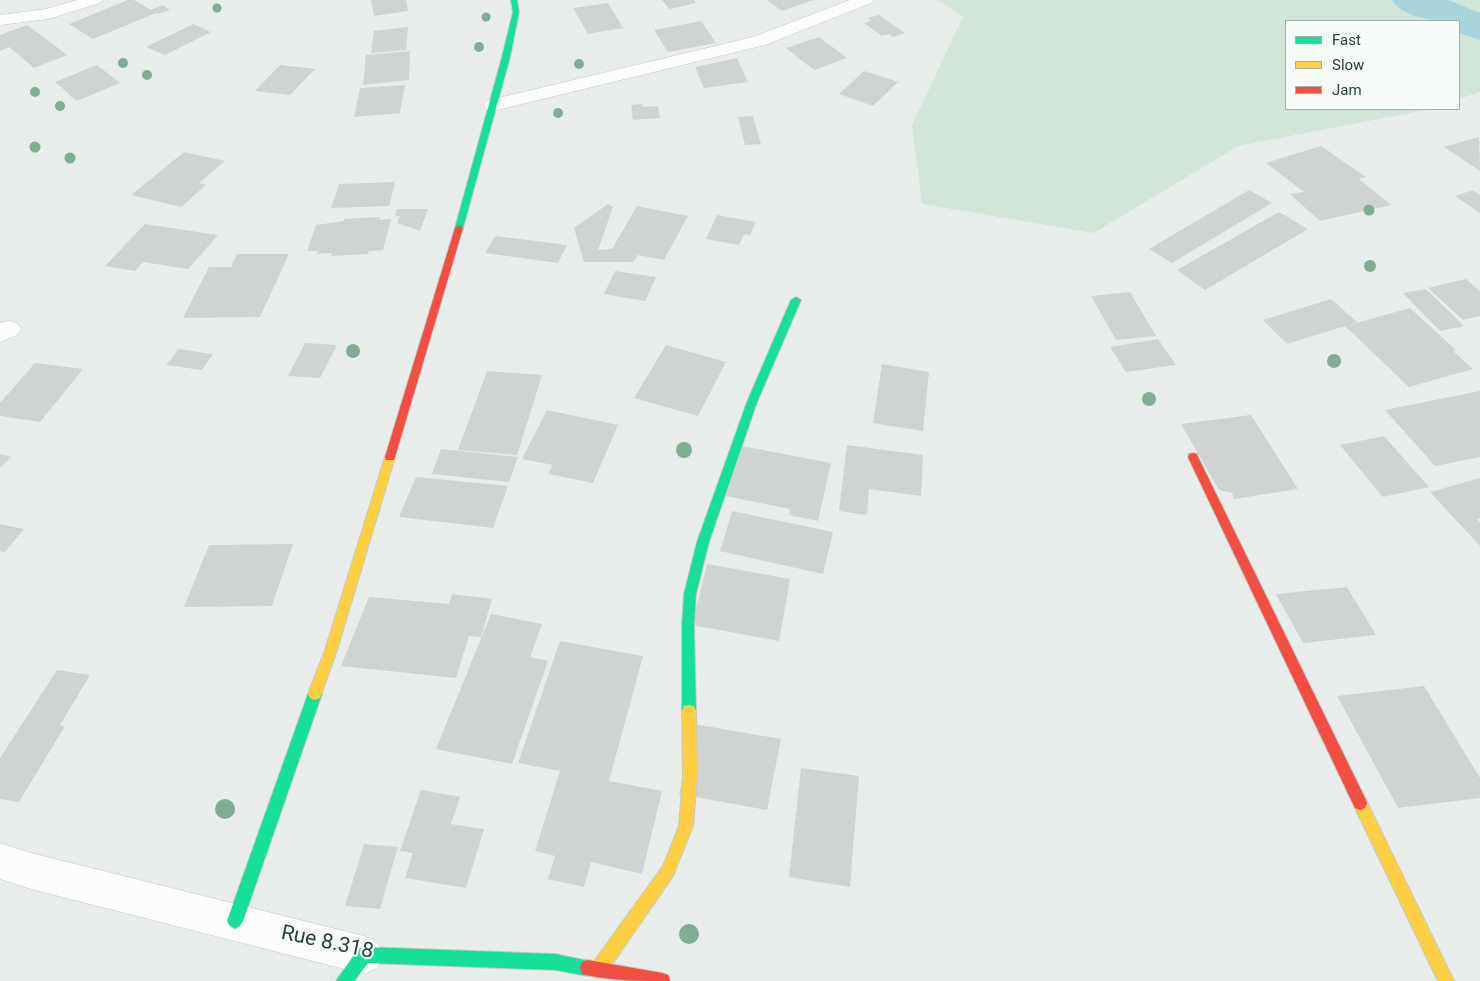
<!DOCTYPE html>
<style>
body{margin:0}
#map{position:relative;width:1480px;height:981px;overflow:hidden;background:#e8edeb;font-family:Roboto,sans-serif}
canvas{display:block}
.legend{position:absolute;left:1285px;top:20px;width:175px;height:90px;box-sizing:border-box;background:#f7fbf9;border:1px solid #a3b1ad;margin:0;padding:6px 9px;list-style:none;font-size:15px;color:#24423a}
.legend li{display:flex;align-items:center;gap:10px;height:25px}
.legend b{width:25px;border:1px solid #a3b1ad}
</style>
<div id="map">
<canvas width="1480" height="981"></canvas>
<ul class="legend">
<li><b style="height:6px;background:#16e098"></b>Fast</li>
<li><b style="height:6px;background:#ffcf43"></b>Slow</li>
<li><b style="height:6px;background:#f24e42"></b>Jam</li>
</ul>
</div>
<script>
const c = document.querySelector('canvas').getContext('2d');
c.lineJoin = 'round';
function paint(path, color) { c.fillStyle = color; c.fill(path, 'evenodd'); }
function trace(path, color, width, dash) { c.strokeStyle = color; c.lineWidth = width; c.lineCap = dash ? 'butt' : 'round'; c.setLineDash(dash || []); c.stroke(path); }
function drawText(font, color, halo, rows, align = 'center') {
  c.font = font + ' Roboto,sans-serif'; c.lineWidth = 4.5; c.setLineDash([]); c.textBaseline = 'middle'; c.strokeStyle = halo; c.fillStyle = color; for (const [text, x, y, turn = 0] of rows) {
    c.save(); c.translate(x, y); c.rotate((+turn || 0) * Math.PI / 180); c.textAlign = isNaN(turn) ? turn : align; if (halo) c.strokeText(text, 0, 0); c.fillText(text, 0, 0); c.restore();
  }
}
paint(new Path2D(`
 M938,0H1480V92L1459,99V21H1286V109H1431L1238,146L1094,233L922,204L912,125L963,17Z`), '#d1e6d8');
paint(new Path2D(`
 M1392,0H1448L1480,13V40L1459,33V21C1437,21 1405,20 1392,0Z`), '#a9d4db');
paint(new Path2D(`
 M128,0H134L151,10L162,5L170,10L158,14L156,13L93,39L69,24Z
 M371,0H406L408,11L374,16Z
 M662,0H694L696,3L669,9Z
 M767,0H814L782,11Z
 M608,3L623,28L588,34L573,8Z
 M879,15L905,33L893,37L889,34L882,36L864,23L871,21L868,18Z
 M701,21L716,43L668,52L654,30Z
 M193,24L211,32L165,55L146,47Z
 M27,25L41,35L67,55L34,68L9,47L0,51V35Z
 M408,27L406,50L371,53L374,31Z
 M819,37L847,58L814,70L786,48Z
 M410,51L409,80L363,85L366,55Z
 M737,58L748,82L704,88L695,67Z
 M97,65L120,83L77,101L55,82Z
 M280,65L315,69L290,95L255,91Z
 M864,71L898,82L873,106L839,94Z
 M405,85L400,113L354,117L360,88Z
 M643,104V107L658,106L660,118L633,120L631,105Z
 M753,116L761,144L745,145L738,117Z
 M1479,137L1480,171L1444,147Z
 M1321,146L1366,177L1359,179L1391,205L1320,221L1290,194L1304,192L1266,163Z
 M184,152L225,161L199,183L206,185L181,207L131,195Z
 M395,182L389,206L331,208L339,184Z
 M1249,190L1272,203L1172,263L1149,249Z
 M1473,190L1480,195V213L1455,196Z
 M608,204L613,207L598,250L612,249L637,206L688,216L664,260L638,255L633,262H584L574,228Z
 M397,209H428L420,231L397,223L400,216H395Z
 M1279,212L1308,229L1205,290L1177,270Z
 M717,215L756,222L750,235L744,234L739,245L706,239Z
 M380,217L379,220L391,219L383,250L369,251L368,254L331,256L332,253L317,254L318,251H307L316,225L344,221V219Z
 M145,224L218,235L188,269L143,262L135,271L105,266Z
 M495,236L567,245L558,263L485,253Z
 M237,254H289L260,317L183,318L209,267H231Z
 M615,271L656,277L645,301L604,294Z
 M1466,279L1480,291V316L1463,320L1428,288Z
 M1426,289L1464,326L1440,331L1403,293Z
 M1130,292L1156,336L1116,340L1091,296Z
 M1331,299L1357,322L1349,325L1410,308L1456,350L1453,351L1473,369L1409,387L1345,326L1287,344L1263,320Z
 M1158,339L1176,365L1126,372L1110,347Z
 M305,343L337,345L320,378L288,376Z
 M666,345L726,362L698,416L634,398Z
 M179,349L199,352L213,354L202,370L166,365Z
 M35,363L83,369L40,422L0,416V403Z
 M882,364L929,372L923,431L873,423Z
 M487,371L542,375L517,455L458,450Z
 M1480,391V457L1435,466L1385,410Z
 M547,410L618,425L593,483L548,474L553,465L522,459Z
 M1251,415L1298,489L1234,499L1232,493L1219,490L1181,424Z
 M1384,436L1429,487L1383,497L1340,445Z
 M847,445L923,455L921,496L869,489L867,515L839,511Z
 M742,446L831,463L818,521L789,515L790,509L726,496Z
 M441,449L518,457L509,482L432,474Z
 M0,454L11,457L0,468Z
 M416,477L508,486L493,528L399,517Z
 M1480,478V518L1477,519L1480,522V546L1430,492Z
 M732,511L833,532L823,574L720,551Z
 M0,524L24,529L5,552L0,551Z
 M293,544L272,606L184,607L209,545Z
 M707,564L790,579L779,641L692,625Z
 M1347,587L1376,635L1303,643L1276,594Z
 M452,594L492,599L481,637L469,636L456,678L341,666L369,597L449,604Z
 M491,614L542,624L530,657L548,661L512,764L436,749Z
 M560,641L643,656L609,781L662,791L642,874L591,862L584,887L548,879L555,856L535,851L560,771L518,763Z
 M57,670L90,675L60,725L65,726L19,802L0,799V758Z
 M1424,686L1480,778V798L1398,808L1337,696Z
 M694,724L781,739L767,810L679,794Z
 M801,768L859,776L850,887L789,877Z
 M421,790L460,797L451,824L484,829L466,888L405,878L413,853L400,851Z
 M364,844L398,847L380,909L345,906Z`), '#cfd4d2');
const street = new Path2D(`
 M77,0H102L100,3L48,19L0,25V15L46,9Z
 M850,0H873L871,3L765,45L493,111L486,109L484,105L486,101L753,37Z
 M9,321L17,323L21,329L17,335L0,342V323Z
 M0,843L31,853L364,936L377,942L383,955L377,968L364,974L31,889L0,879Z`);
const fast = new Path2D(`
 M511,0H517L519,12L510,57L463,228L459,231L455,228L502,57L513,12Z
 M796,297L801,300L757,402L709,542L696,594L694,625L696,711L694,716L689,717L684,716L682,711V625L684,594L697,542L747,402L791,300Z
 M315,688L320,690L322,694L243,921L240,926L235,929L230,926L227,921L308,694L310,690Z
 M364,947L555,954L594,962L596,968L594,974L588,976L555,970L368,963L354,981H336L358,949Z`);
const slow = new Path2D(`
 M390,453L394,454L395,457L337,650L320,698L315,700L310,698L308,694L325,650L385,457L386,454Z
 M689,705L694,706L696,711L697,777L693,826L673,876L604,976L598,978L592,976L590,970L592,964L663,866L679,826L683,777L682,711L684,706Z
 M1360,796L1365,798L1454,981H1438L1355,808L1353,803L1355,798Z`);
const jam = new Path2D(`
 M459,225L463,228L395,457L394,460H386L385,457L455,228Z
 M1193,453L1197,454L1198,457L1365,798L1367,803L1365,808L1360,810L1355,808L1188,457L1189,454Z
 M588,960L662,973L668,975L670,981C642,981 609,981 582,974L580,968L582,962Z`);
trace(street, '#c5cac8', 1);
trace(fast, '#c3cbc8', 2);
trace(slow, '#c3cbc8', 2);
trace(jam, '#c3cbc8', 2);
paint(street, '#fcfcfc');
paint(fast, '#16e098');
paint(slow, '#ffcf43');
paint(jam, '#f24e42');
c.fillStyle = '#81ae93';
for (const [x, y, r] of [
 [217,8,4.5],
 [486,17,4.5],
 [479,47,5],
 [123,63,5],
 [579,64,5],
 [147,75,5],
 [35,92,5],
 [60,106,5],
 [558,113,5],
 [35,147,5.5],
 [70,158,5.5],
 [1369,210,5.5],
 [1370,266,6],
 [353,351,7],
 [1334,361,7],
 [1149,399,7],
 [684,450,8],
 [225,809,10],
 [689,934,10]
]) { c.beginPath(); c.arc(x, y, r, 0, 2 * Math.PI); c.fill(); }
drawText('21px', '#24423a', '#f7fbf9', [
 ["Rue 8.318",327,943,12]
]);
</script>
